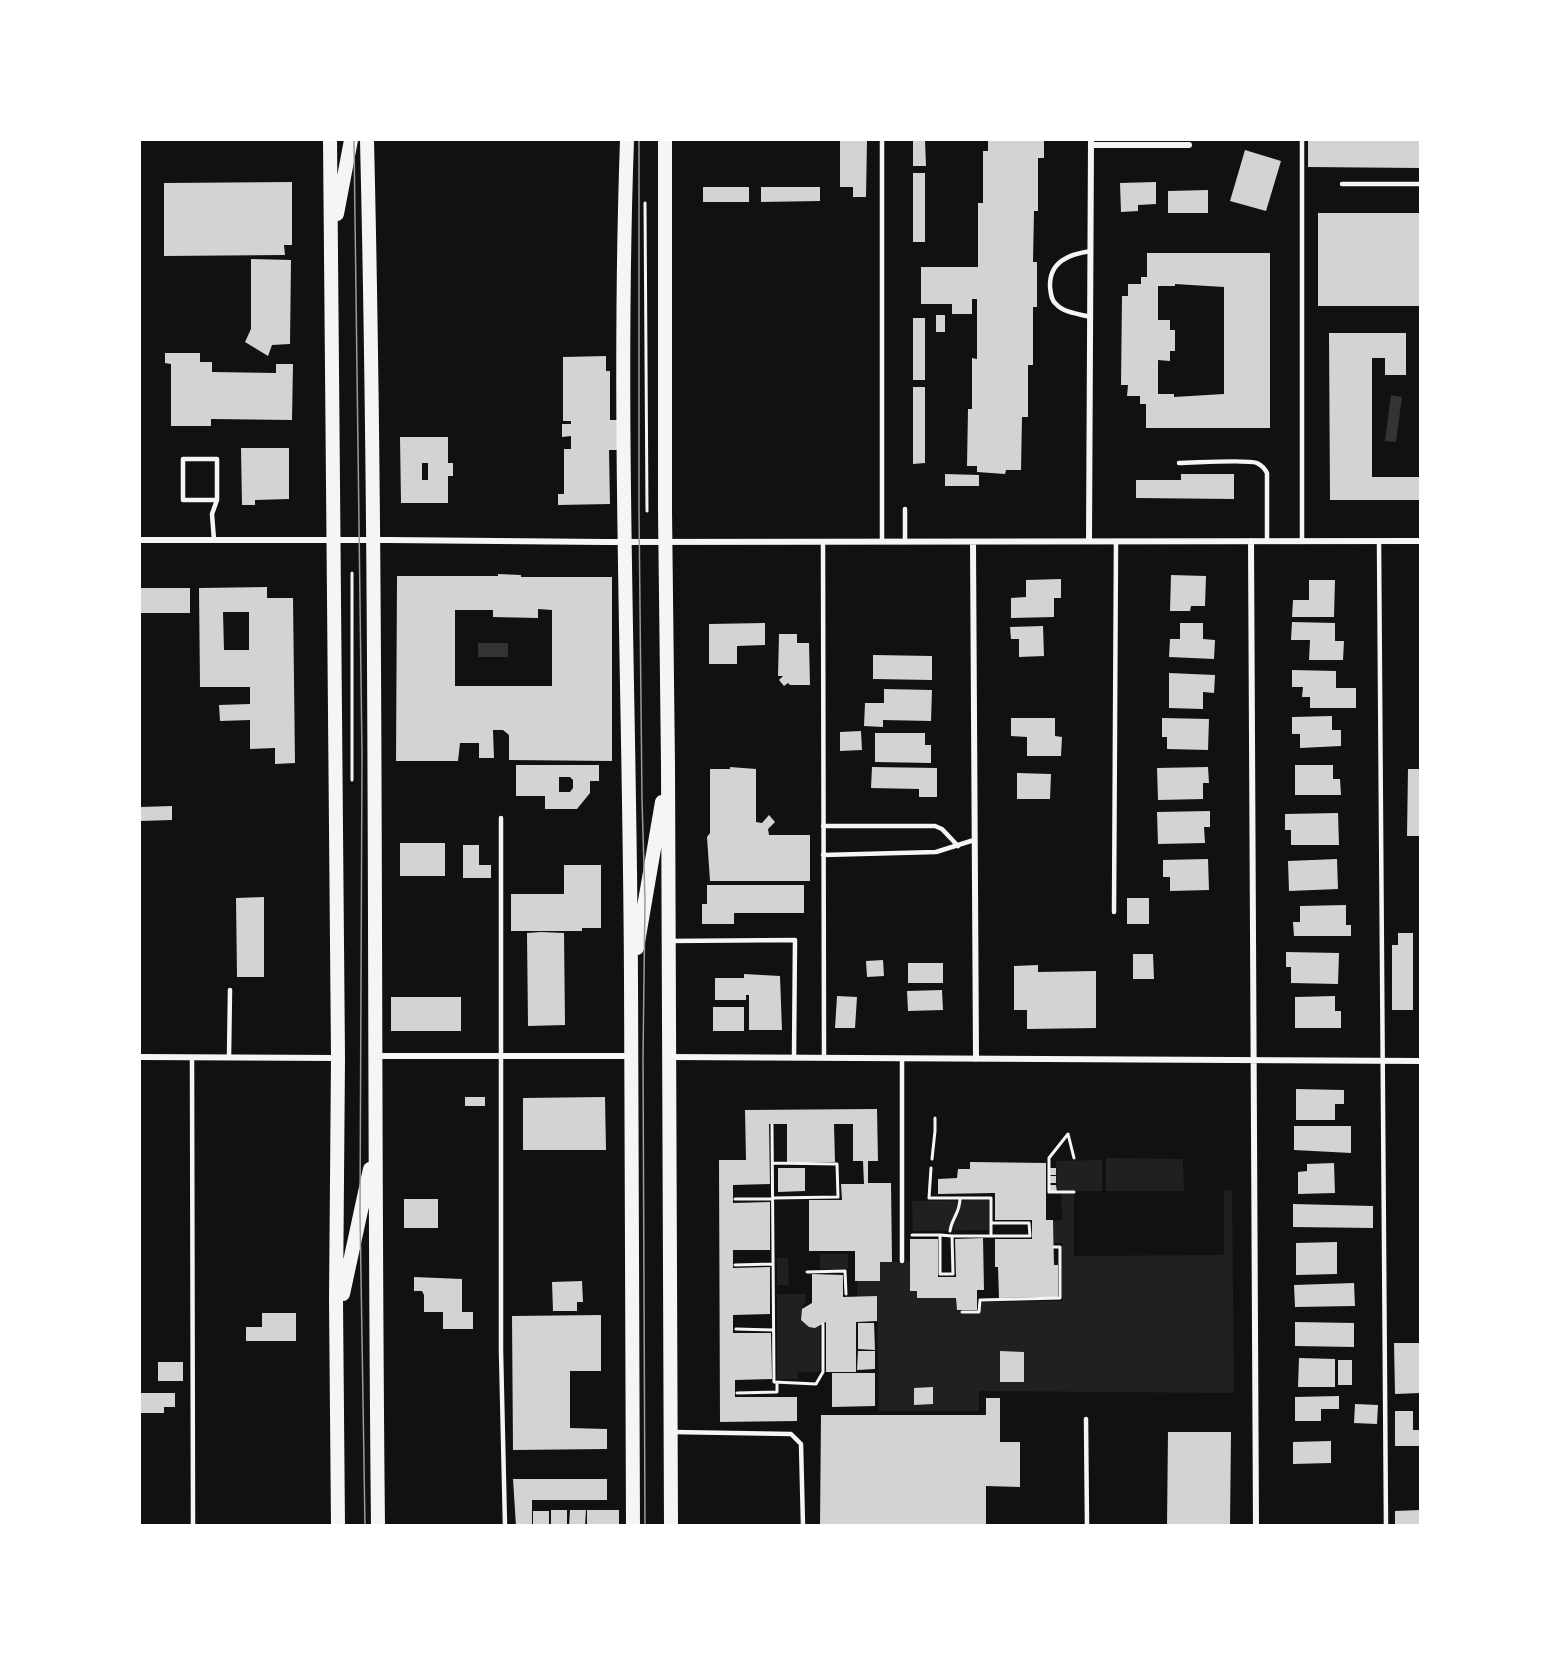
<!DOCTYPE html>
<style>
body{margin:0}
#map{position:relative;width:1560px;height:1665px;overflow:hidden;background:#111;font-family:"DejaVu Sans",sans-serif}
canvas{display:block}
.frame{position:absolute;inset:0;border:141px solid #fff;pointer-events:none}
</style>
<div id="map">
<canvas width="1560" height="1665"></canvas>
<div class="frame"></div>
</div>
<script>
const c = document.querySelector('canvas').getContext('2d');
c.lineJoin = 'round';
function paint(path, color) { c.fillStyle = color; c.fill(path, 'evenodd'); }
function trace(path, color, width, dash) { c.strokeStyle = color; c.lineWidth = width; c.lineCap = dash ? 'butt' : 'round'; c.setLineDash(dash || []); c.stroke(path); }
paint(new Path2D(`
 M1106,1158L1183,1159L1184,1191H1106Z
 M1102,1160V1191H1074V1256L1222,1255L1224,1253V1191L1232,1190L1234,1393L979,1391V1411H879L877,1297H857V1281H880V1262L910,1261V1291H917L918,1298H956L957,1310L966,1313H981V1302L1062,1301V1243H1054L1053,1221L1062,1220L1061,1189H1057L1056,1161Z
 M989,1200V1230L913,1231L912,1201Z
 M820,1254H848V1269H820Z
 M777,1258H788L789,1285H777Z
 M777,1294H806C806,1306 800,1309 801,1320L809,1327H820V1372H798V1379H777Z`), '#202020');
paint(new Path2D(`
 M1391,395L1402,397L1396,442L1385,441Z
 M478,643H508V657H478Z`), '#333');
paint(new Path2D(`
 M840,140H867L866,197H853V187H840Z
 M913,140H925L926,166H913Z
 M988,140H1044V158H1038V211H1034L1033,262H1037V307H1033V365H1028V417H1022L1021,470H1006L1005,474L977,472V466H967L968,409H972V358L977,359V299H972V314H952V304H921V267H978V203H983V151H988Z
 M1308,140H1420V168L1308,167Z
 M1245,150L1281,161L1266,211L1230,201Z
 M913,173H925V242H913Z
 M292,182V245H284L285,255L164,256V183Z
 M1156,182V204L1138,205V211L1121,212L1120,183Z
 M703,187H749V202H703Z
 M761,187H820V201L761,202Z
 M1208,190V213H1168V191Z
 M1318,213H1420V306H1318Z
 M1147,253H1270V428H1146V404H1140V396H1127L1128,385H1121L1122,296H1128V284H1141V277H1147ZM1175,284L1224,287V394L1174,397V394H1158V360L1170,361V351H1175V330H1170V320H1158V286H1175Z
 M251,259L291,260L290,344L272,345L268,356L245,342L251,329Z
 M936,315H945V332H936Z
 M913,318H925V380H913Z
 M1329,333H1406V375H1385V358H1372V477H1420V500H1330Z
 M165,353H200V362H212V372L276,373V364H293L292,420L211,419V426H171V364L165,363Z
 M606,356V371H610V420H617V450H609L610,504L558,505V494H564V449H571V436L562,437V424H571V421H563V357Z
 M913,387H925V463L913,464Z
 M400,437H448V463H453V476H448V503H401ZM422,463H428V480H422Z
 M241,448H289V499L255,500V505H242Z
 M945,474L979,475V486H945Z
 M1181,474H1234V499L1136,498V480H1181Z
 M498,574L521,575V577H612V761L509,760V735L503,730H493L494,758H479V743H460L458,761H396L397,576H498ZM538,609L552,610V686H455V610H493V617L538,618Z
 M1171,575L1206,576L1205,606H1191L1190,611H1170Z
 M1061,579V598H1054V617L1011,618V598L1026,597V580Z
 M1309,580H1335L1334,617H1292L1293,600H1309Z
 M267,587V598H293L295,763L275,764V748L250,749V720L220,721L219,705L250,704V687H200L199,588ZM223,612H249V650H224Z
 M140,588H190V613H140Z
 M1292,622L1335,623V641H1344L1343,660H1309L1310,640H1291Z
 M765,623V645L737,646V664H709V624Z
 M1180,623H1203V639L1215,640L1214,659L1169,657L1170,639H1180Z
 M1043,626L1044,656L1019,657V639H1011L1010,627Z
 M779,634H797V643H809L810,685H790L788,683L784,686L779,680L783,676H778Z
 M873,655L932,656V680L873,679Z
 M1292,670L1336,671V688H1356V708H1310V697H1302L1303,687H1292Z
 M1169,673L1215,675L1214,693L1203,692V709L1169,708Z
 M884,689L932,690L931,721L883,720V727L864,726L865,703H884Z
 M1332,716V730H1341V746L1300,748V734H1292V717Z
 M1011,718H1055V736L1062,737L1061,756H1027V737L1011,736Z
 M1162,718L1209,719L1208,750L1167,749V737H1162Z
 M861,731L862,750L840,751V732Z
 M875,733H925V745H931V763L875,762Z
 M516,765H599V781H590V793L577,809H545V796H516ZM559,777H570L573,780V788L570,792H559Z
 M1295,765H1333V779H1340L1341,795H1295Z
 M730,767L756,769V822L762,823L769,815L775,822L768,829L769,835H810V881H710L707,837L710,833V769H730Z
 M872,767L937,768V797H919V789L871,788Z
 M1208,767L1209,783H1203V799L1158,800L1157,768Z
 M1408,769H1420V836H1407Z
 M1017,773L1051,774L1050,799H1017Z
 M172,806V820L140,821V807Z
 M1210,811V827H1204L1205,843L1158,844L1157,812Z
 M1338,813L1339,845H1291V830H1285V814Z
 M400,843H445V876H400Z
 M463,845H479V865H491V878H463Z
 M1208,859L1209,890L1170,891V877H1163V860Z
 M1337,859L1338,889L1289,891L1288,861Z
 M564,865H601V928H582V931H511V894H564Z
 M707,885H804V913H734V924H702V904H707Z
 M264,897V977H237L236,898Z
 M1127,898H1149V924H1127Z
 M1346,905V925H1351V936H1294L1293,922H1300V906Z
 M541,932L564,933L565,1025L528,1026L527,933Z
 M1398,933H1413V1010H1392V945H1398Z
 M1286,952L1339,953L1338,984L1291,983V967H1286Z
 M1133,954H1153L1154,979H1133Z
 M883,960L884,976L867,977L866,961Z
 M908,963H943V983H908Z
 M1038,965V972L1096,971V1028L1027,1029V1010H1014V966Z
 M744,974L780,976L782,1030H749V995H746V1000H715V978H744Z
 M942,990L943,1010L908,1011L907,991Z
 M837,996L857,997L855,1028H835Z
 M1335,996V1011H1341V1028H1295V997Z
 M391,997H461V1031H391Z
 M713,1007H744V1031H713Z
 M1296,1089L1344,1090V1104H1335V1120H1296Z
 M465,1097H485V1106H465Z
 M605,1097L606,1150H523V1098Z
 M877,1109L878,1161H868V1183H891L892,1262H880V1281H855V1251H809V1200H842L841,1184H864L863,1161H853V1124H834L835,1162H787V1124H769L770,1184L733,1185V1203L770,1202V1250H733V1268L770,1267V1314L733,1315V1333H771L772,1377V1379L735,1380V1397H797V1421L720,1422L719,1160H746L745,1110Z
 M1294,1126H1351V1153L1294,1150Z
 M970,1162L1046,1163V1220H1053L1054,1265H1058V1297L999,1298L998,1267H995V1239H1032V1220H995V1193L938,1194V1179L957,1178L958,1169H970Z
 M1334,1163L1335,1193L1298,1194V1172L1307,1171V1164Z
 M778,1168H805V1191L778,1192Z
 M1049,1168H1056V1175H1049Z
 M1049,1176H1056V1183H1049Z
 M1049,1185H1056L1057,1192H1049Z
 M404,1199H438V1228H404Z
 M1293,1204L1373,1206V1228L1293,1227Z
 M983,1238L984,1290H977V1310H957L956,1298H917V1291H910V1239H938V1277H956L955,1239Z
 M1337,1242V1274L1296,1275V1243Z
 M812,1274L843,1275V1297L877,1296V1321L856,1322V1372H826V1322L815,1328L809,1327L801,1320L802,1309L812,1303Z
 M414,1277L462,1279V1312H473V1329H443V1312H424V1295L422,1291H414Z
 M582,1281L583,1302H577V1311H553L552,1282Z
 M1354,1283L1355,1306L1295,1307L1294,1285Z
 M262,1313H296V1341H246V1327H262Z
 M601,1315V1371H570V1428L607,1429V1449L513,1450L512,1316Z
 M1295,1322L1354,1323V1347L1295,1346Z
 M858,1323H874L875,1350L858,1349Z
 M1394,1343H1420V1393L1395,1394Z
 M858,1351H875V1369L857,1370Z
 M1000,1351L1024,1352V1382H1000Z
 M1299,1358L1335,1359V1387H1298Z
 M1338,1360H1352V1385H1338Z
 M158,1362H183V1381H158Z
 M832,1373H875V1406L832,1407Z
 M933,1387V1404L914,1405V1388Z
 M140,1393H175V1407H164V1413H140Z
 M1339,1396V1409H1321V1421H1295V1397Z
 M986,1398H1000V1442H1020V1487L986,1486V1526H820L821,1415H986Z
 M1355,1404L1378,1405L1377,1424L1354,1423Z
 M1395,1411H1413V1430H1420V1446H1395Z
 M1168,1432H1231L1230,1526H1167Z
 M1331,1441V1463L1293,1464V1442Z
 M513,1479H607V1500H532V1526H516Z
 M551,1510H567V1526H551Z
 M570,1510H586L585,1526H569Z
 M587,1510H619V1525H587Z
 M1420,1510V1525L1395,1526V1511Z
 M533,1511H549V1526H533Z`), '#d3d3d3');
trace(new Path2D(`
 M645,203L647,511
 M352,573V780
 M772,1125L774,1382L816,1384L823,1372V1324
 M932,1159L935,1131V1118
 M773,1163L837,1164L838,1197L773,1198
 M1074,1192H1049V1158L1068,1134L1074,1158
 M735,1199H773
 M950,1231C952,1217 960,1214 960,1198
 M912,1235H940V1274H953L952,1236H1030L1029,1223H991V1198H929L931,1168
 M940,1235L952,1236
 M991,1236V1223
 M735,1265L773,1264
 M807,1272L845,1271L846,1294
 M962,1312H979L980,1300L1060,1298V1247H1054
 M736,1329L773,1330
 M737,1393L777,1392V1382`), '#f5f5f5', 3);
trace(new Path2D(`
 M882,140V542
 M1302,140V542
 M1342,184H1420
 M1091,317C1079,314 1064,313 1056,304C1051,300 1051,294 1050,287C1049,261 1070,254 1091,251
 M1179,463C1194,463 1246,459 1257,463C1261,465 1265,469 1267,473V541
 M214,540L212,514L217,500V459H183V500H217
 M1379,541L1386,1526
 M823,542L824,1057
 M905,542V509
 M501,818V1351L505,1526
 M823,826H935L942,829L958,846
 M823,855L936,852L974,840
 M1114,912L1116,541
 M669,941L795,940L794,1057
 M192,1058L193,1526
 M229,1058L230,990
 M902,1261V1059
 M1086,1419L1087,1526
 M673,1432L791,1434L801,1444L803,1526`), '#f5f5f5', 4.5);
trace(new Path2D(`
 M1091,145H1189
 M140,540H388L606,542L1420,541
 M1089,541L1091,140
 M1251,541L1256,1526
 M973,543L976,1059
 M376,1056H630
 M140,1057L337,1058
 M668,1057L1420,1061`), '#f5f5f5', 6);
trace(new Path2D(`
 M330,140L338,1058L336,1300L338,1526
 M367,140C378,601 373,1063 378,1526
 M627,140C617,420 630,701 631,982C632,1163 632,1344 633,1526
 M665,140V511L668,765L671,1526
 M337,214L351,140
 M637,948L662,802
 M343,1294L370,1169`), '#f5f5f5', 14);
trace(new Path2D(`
 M354,140L362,755L360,1214L365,1526
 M639,140V511L642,800L645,900L643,1056L645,1526`), '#9a9a9a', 1.5);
</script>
